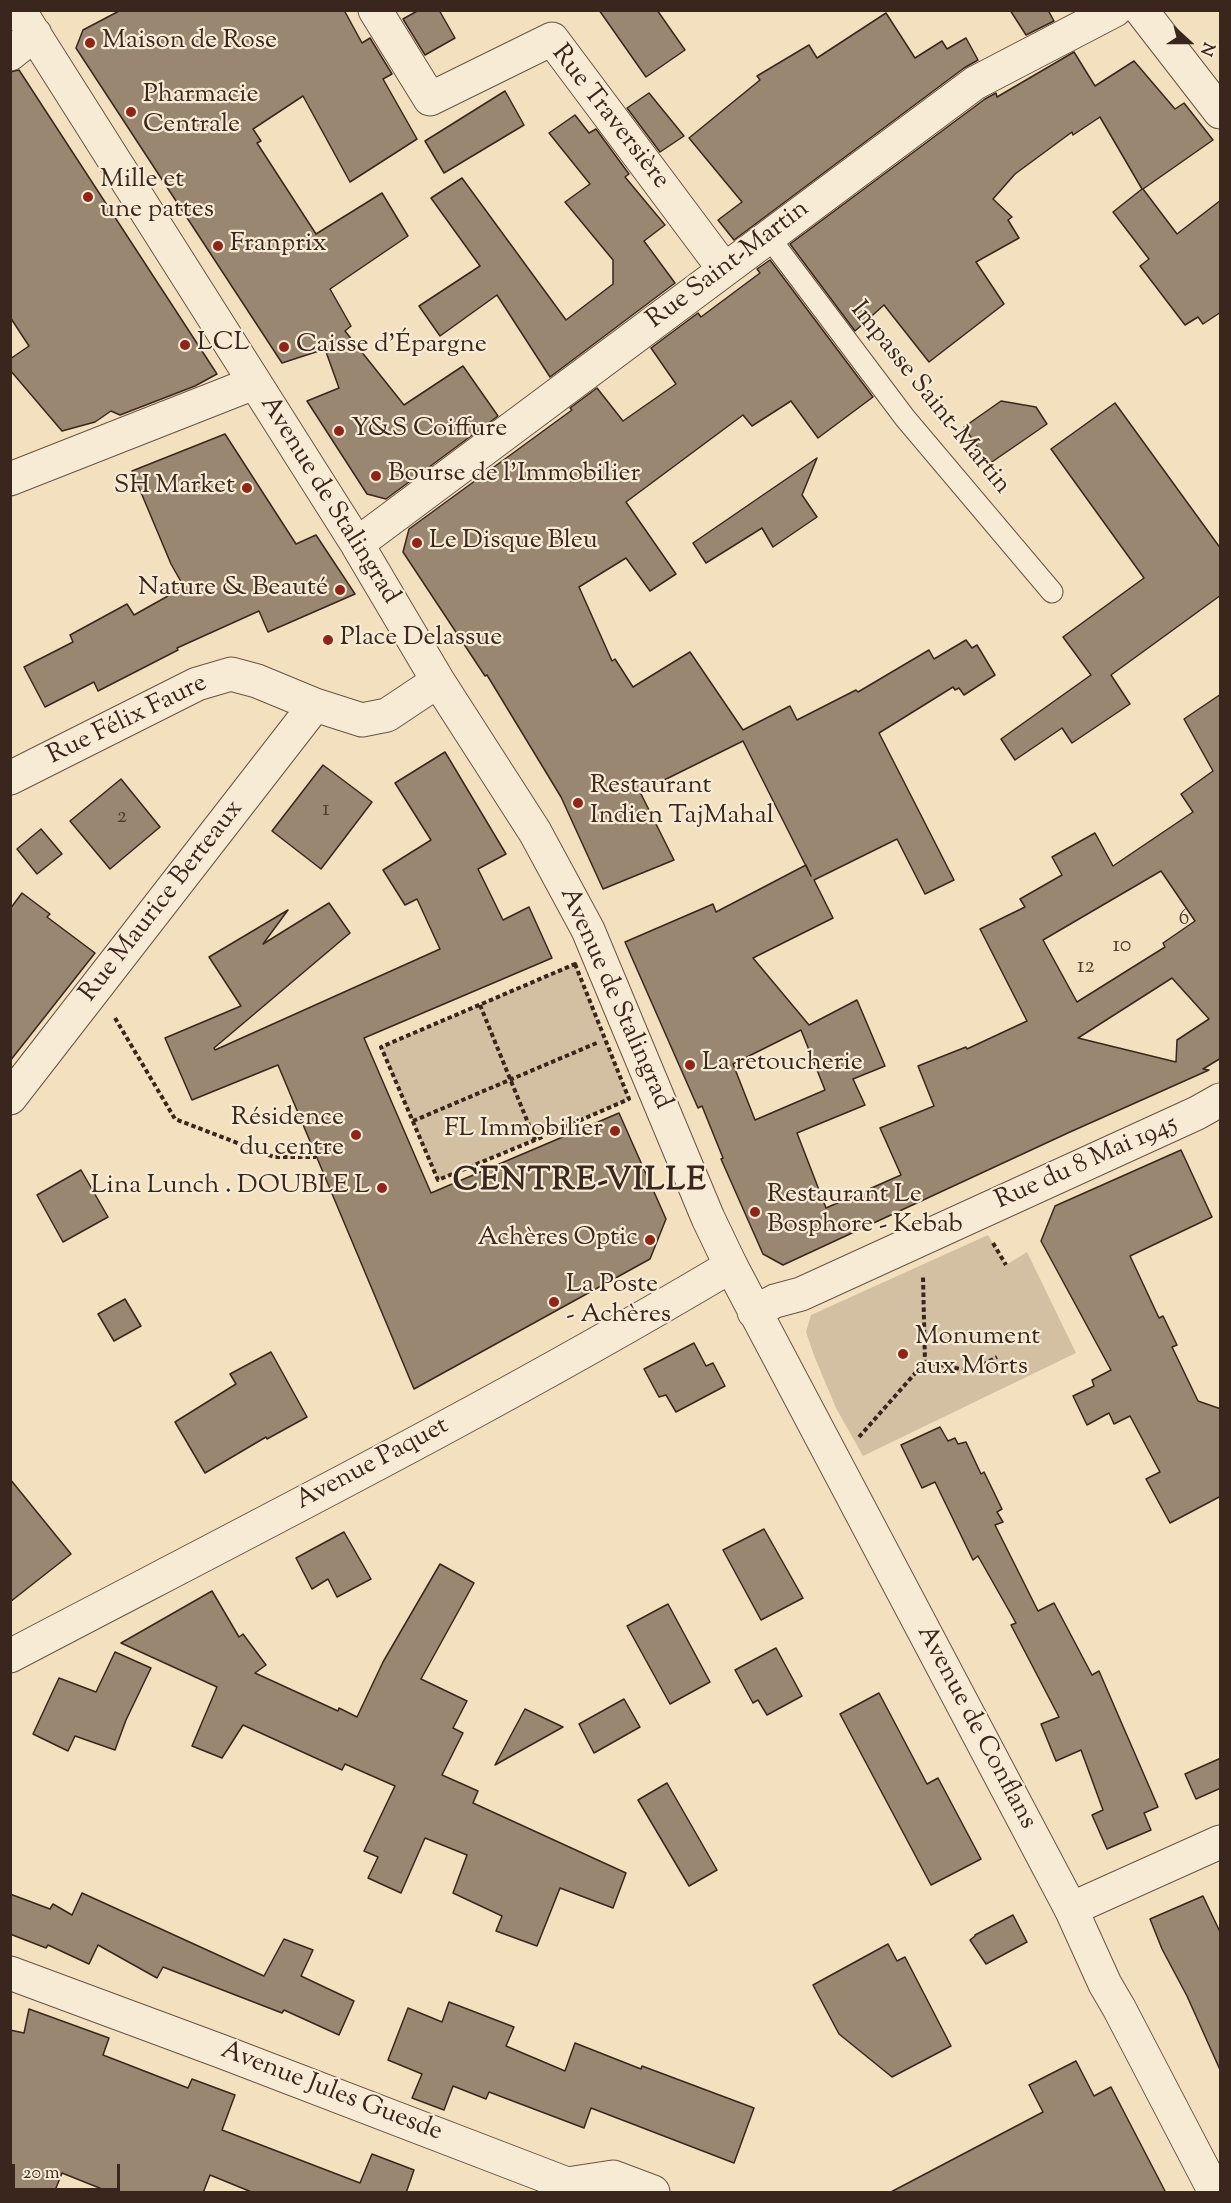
<!DOCTYPE html>
<meta charset="utf-8">
<style>
body{margin:0}
#map{position:relative;width:1231px;height:2203px;overflow:hidden;background:#f2e0bf;font-family:"Sorts Mill Goudy",serif}
canvas{display:block}
.frame{position:absolute;inset:0;border:12px solid #3a261c;pointer-events:none}
.north{position:absolute;left:1159px;top:12px;width:60px;height:60px;-webkit-text-stroke:4px #f7ebd5;paint-order:stroke;rotate:111deg;font-size:16px;font-weight:700;line-height:24px;text-align:center;color:#3a261c}
.north::after{content:'';display:block;margin:auto;width:21px;height:27px;background:#3a261c;clip-path:polygon(50% 0,100% 100%,50% 72%,0 100%)}
.scale{position:absolute;left:12px;top:2164px;width:108px;height:27px;box-sizing:border-box;border:3px solid #3a261c;border-top:0;padding-left:8px;font-size:18px;line-height:21px;white-space:nowrap;color:#3a261c;-webkit-text-stroke:4px #f7ebd5;paint-order:stroke}
</style>
<div id="map">
<canvas width="1231" height="2203"></canvas>
<div class="frame"></div>
<div class="north">N</div>
<div class="scale">20 m</div>
</div>
<script>
const c = document.querySelector('canvas').getContext('2d');
c.lineJoin = 'round';
function paint(path, color) { c.fillStyle = color; c.fill(path, 'evenodd'); }
function trace(path, color, width, dash) { c.strokeStyle = color; c.lineWidth = width; c.lineCap = dash ? 'butt' : 'round'; c.setLineDash(dash || []); c.stroke(path); }
function drawText(font, color, halo, rows, align = 'center') {
  c.font = font + ' "Sorts Mill Goudy",serif'; c.lineWidth = 4.5; c.setLineDash([]); c.textBaseline = 'middle'; c.strokeStyle = halo; c.fillStyle = color; for (const [text, x, y, turn = 0] of rows) {
    c.save(); c.translate(x, y); c.rotate((+turn || 0) * Math.PI / 180); c.textAlign = isNaN(turn) ? turn : align; if (halo) c.strokeText(text, 0, 0); c.fillText(text, 0, 0); c.restore();
  }
}
paint(new Path2D(`
 M575,964L629,1099L438,1180L381,1047Z
 M988,1235L1006,1265L1027,1252L1076,1353L863,1456L836,1408L815,1358L806,1332L811,1315Z`), '#d3c0a3');
const building = new Path2D(`
 M121,10H344L362,43L370,38L392,74L383,79L417,139L350,182L303,96L253,129L261,141L257,143L316,234L382,193L408,236L330,289L351,326L345,331L404,405L463,366L498,416L386,499L367,494L307,401L339,388L325,349L282,363L76,48L83,30Z
 M419,10H439L455,38L425,55L403,19Z
 M599,10H657L685,50L646,77Z
 M1010,10H1048L1054,21L1026,35Z
 M886,13L915,58L942,41L947,49L966,38L978,60L964,68L734,240L718,220L742,202L689,138L760,80L757,76L809,45L817,58Z
 M1074,52L1095,86L1134,61L1175,109L1184,103L1213,140L1143,189L1177,234L1221,200V312L1203,324L1198,317L1185,325L1140,266L1149,259L1113,212L1142,189L1100,117L1073,135L1072,132L1015,174L993,199L1012,217L1008,220L1019,238L976,262L1004,304L929,362L884,305L855,331L790,244L985,99L996,93L997,97Z
 M19,70L217,374L195,386L120,415L111,411L95,422L62,431L10,370V359L29,346L10,317V72Z
 M505,91L524,125L444,173L425,141Z
 M649,93L684,136L660,152L627,108Z
 M575,115L589,133L596,129L629,174L625,177L665,225L644,241L675,283L550,377L497,295L440,336L419,306L480,266L431,198L462,178L566,320L613,284V260L565,202L590,184L549,133Z
 M770,260L873,397L818,438L791,401L752,426L743,415L626,502L676,574L650,591L626,558L579,587L612,661L615,659L633,687L690,652L743,730L790,706L797,720L856,690L858,692L929,650L934,659L966,640L972,648L977,645L995,675L964,695L959,688L955,690L953,687L879,733L954,880L925,894L897,839L814,880L833,918L753,958L809,1025L857,1000L885,1066L853,1079L865,1105L797,1133L826,1208L901,1175L880,1128L934,1106L918,1066L966,1047L967,1049L1027,1021L980,929L1025,907L1020,899L1062,875L1052,857L1095,833L1113,866L1193,812L1181,794L1213,771L1184,719L1221,694V1058L1203,1069L1209,1070L1070,1132L783,1265L763,1254L721,1159L723,1158L702,1106L698,1108L625,942L713,904L716,912L806,865L811,876L743,741L640,792L674,860L603,889L561,797L487,675L485,676L403,552L409,529L572,410L570,408L597,388L623,421L676,384L651,348L698,313L701,317L760,273L757,269ZM1161,871L1195,921L1163,943L1165,947L1077,1002L1043,940ZM1172,978L1209,1019L1177,1040L1176,1062L1078,1038ZM801,1030L825,1090L755,1120L733,1064Z
 M1001,401L1036,407L1047,424L989,464L964,427Z
 M1115,403L1221,549V595L1111,675L1130,704L1072,743L1062,728L1015,760L1001,739L1091,675L1063,637L1144,578L1051,449Z
 M225,434L296,544L316,535L355,594L268,632L259,611L177,648L178,650L98,691L94,682L45,707L24,667L73,642L70,635L127,604L134,615L184,587L171,564L132,471Z
 M817,458L802,495L817,517L773,547L762,528L706,563L693,543Z
 M445,752L506,854L478,869L503,920L529,907L552,958L364,1038L431,1193L619,1113L666,1219L650,1259L414,1389L278,1065L192,1100L165,1038L241,1006L209,957L288,910L263,944L329,903L350,933L214,1048L215,1050L440,949L417,899L405,905L383,870L431,840L395,783Z
 M323,765L372,802L321,869L272,831Z
 M121,779L160,827L110,869L70,821Z
 M41,829L62,854L37,874L17,849Z
 M22,893L50,914L47,917L95,953L10,1061V909Z
 M1181,1150L1212,1217L1130,1256L1159,1318L1163,1316L1177,1345L1172,1347L1198,1401L1221,1409V1496L1170,1523L1146,1479L1160,1472L1130,1416L1114,1424L1109,1413L1087,1425L1073,1396L1094,1386L1092,1380L1111,1370L1041,1241L1055,1206Z
 M81,1170L108,1217L63,1242L37,1195Z
 M125,1299L141,1326L114,1341L98,1314Z
 M694,1343L706,1366L713,1363L725,1386L676,1412L666,1395L659,1397L644,1369Z
 M271,1352L307,1417L267,1439L266,1437L205,1473L175,1422L236,1384L230,1374Z
 M940,1427L948,1441L955,1438L958,1444L966,1442L981,1474L984,1472L1002,1509L997,1512L1003,1522L995,1525L1038,1611L1054,1603L1092,1675L1099,1671L1158,1807L1144,1813L1151,1830L1107,1849L1092,1815L1103,1810L1081,1750L1056,1761L1041,1724L1059,1717L1011,1625L1016,1623L978,1556L973,1560L935,1482L922,1488L901,1445Z
 M10,1479L71,1554L10,1602Z
 M764,1529L803,1598L761,1620L723,1550Z
 M344,1532L371,1579L337,1597L328,1579L312,1589L296,1558Z
 M440,1564L474,1583L421,1679L467,1701L453,1728L463,1733L442,1775L478,1791L473,1803L626,1873L613,1908L560,1888L537,1946L496,1931L502,1916L453,1893L467,1855L425,1838L401,1893L368,1878L378,1857L364,1851L395,1786L345,1764L342,1770L243,1725L222,1758L192,1746L217,1687L121,1643L212,1591L239,1637L243,1634L266,1665L255,1673L338,1711L339,1708L357,1717L383,1662Z
 M668,1604L710,1682L670,1704L627,1626Z
 M776,1648L802,1696L767,1715L758,1700L753,1703L735,1670Z
 M115,1652L151,1668L126,1720L115,1750L75,1736L68,1751L33,1734L59,1678L96,1692Z
 M879,1693L927,1784L938,1778L981,1859L931,1885L840,1714Z
 M624,1699L640,1727L594,1753L579,1724Z
 M525,1709L563,1727L495,1765Z
 M1221,1758V1788L1196,1799L1185,1774Z
 M667,1783L717,1870L689,1886L638,1800Z
 M82,1893L264,1976L284,1939L313,1950L301,1976L354,2001L339,2035L284,2010L282,2013L163,1967L157,1978L98,1945L89,1964L48,1945L46,1948L10,1934V1894L50,1909L53,1904L72,1915Z
 M1203,1896L1221,1934V2072L1187,1996L1162,1949L1150,1919Z
 M1013,1915L1027,1942L986,1964L970,1940L975,1936V1935Z
 M888,1944L897,1961L905,1957L951,2046L892,2077L839,2034L813,1985Z
 M449,2002L514,2027L506,2046L565,2071L575,2043L641,2069L642,2066L754,2108L734,2163L591,2108L584,2128L489,2092L486,2099L453,2086L444,2110L412,2098L422,2074L388,2060L408,2008L442,2022Z
 M29,2009L109,2038L103,2055L188,2088L192,2079L235,2095L222,2130L360,2183L372,2154L414,2170L406,2193H254L210,2175L203,2193H112L62,2173L54,2193H10V2030L24,2033Z
 M1076,2061L1094,2096L1111,2087L1166,2193H889L1043,2112L1029,2085Z`);
paint(building, '#9a8771');
trace(building, '#3a261c', 1.5);
const service = new Path2D(`
 M768,236L905,418L1052,592`);
const minor = new Path2D(`
 M19,10L357,544L438,681L535,832L588,930L708,1218L731,1266
 M375,10L430,99L552,39L724,269
 M1141,10L1220,112
 M10,54L35,34
 M10,479L254,383
 M357,544L975,83L1115,10
 M10,778L197,684L231,674L257,681L315,705L362,720L387,715L438,681
 M10,1098L315,705
 M1071,1909L1220,1842`);
const tertiary = new Path2D(`
 M754,1312L775,1301L801,1294L1197,1113L1220,1100
 M10,1656C252,1529 496,1406 731,1266L1071,1909L1105,1984L1119,2008L1215,2192
 M10,1973L223,2052L567,2184L613,2177L653,2192`);
trace(service, '#685445', 23);
trace(minor, '#685445', 35);
trace(tertiary, '#685445', 35);
trace(new Path2D(`
 M575,964L629,1099L535,1140L438,1180L381,1047Z
 M480,1005L535,1140
 M115,1018L175,1119L274,1157H316
 M413,1121L599,1042
 M993,1243L1006,1265
 M925,1362L971,1371L997,1357
 M859,1437L925,1362L923,1277`), '#3a261c', 4, [4.5, 3]);
trace(service, '#f7ebd5', 21);
trace(minor, '#f7ebd5', 33);
trace(tertiary, '#f7ebd5', 33);
for (const [x, y, r, color] of [
 [90,43,6,"#8f2418"],
 [131,112,6,"#8f2418"],
 [88,197,6,"#8f2418"],
 [218,246,6,"#8f2418"],
 [185,345,6,"#8f2418"],
 [284,347,6,"#8f2418"],
 [339,431,6,"#8f2418"],
 [376,476,6,"#8f2418"],
 [247,488,6,"#8f2418"],
 [417,543,6,"#8f2418"],
 [340,590,6,"#8f2418"],
 [328,640,6,"#8f2418"],
 [578,803,6,"#8f2418"],
 [690,1065,6,"#8f2418"],
 [615,1131,6,"#8f2418"],
 [356,1135,6,"#8f2418"],
 [382,1188,6,"#8f2418"],
 [755,1212,6,"#8f2418"],
 [650,1240,6,"#8f2418"],
 [554,1302,6,"#8f2418"],
 [903,1354,6,"#8f2418"]
]) { const dot = new Path2D(); dot.arc(x, y, r, 0, 2 * Math.PI); c.fillStyle = color; c.fill(dot); trace(dot, '#f7ebd5', 2); }
drawText('22px', '#523e31', null, [
 ["1",326,811],
 ["2",122,818],
 ["6",1184,920],
 ["10",1122,947],
 ["12",1086,968]
]);
drawText('26px', '#3a261c', '#f7ebd5', [
 ["Maison de Rose",102,43],
 ["Pharmacie",143,97],
 ["Centrale",143,127],
 ["Mille et",100,182],
 ["une pattes",100,212],
 ["Franprix",230,246],
 ["LCL",197,345],
 ["Caisse d'Épargne",296,347],
 ["Y&S Coiffure",351,431],
 ["Bourse de l'Immobilier",388,476],
 ["SH Market",235,488,"right"],
 ["Le Disque Bleu",429,543],
 ["Nature & Beauté",328,590,"right"],
 ["Place Delassue",340,640],
 ["Restaurant",590,788],
 ["Indien TajMahal",590,818],
 ["La retoucherie",702,1065],
 ["Résidence",344,1120,"right"],
 ["du centre",344,1150,"right"],
 ["FL Immobilier",603,1131,"right"],
 ["Lina Lunch . DOUBLE L",370,1188,"right"],
 ["Restaurant Le",767,1197],
 ["Bosphore - Kebab",767,1227],
 ["Achères Optic",638,1240,"right"],
 ["La Poste",566,1287],
 ["- Achères",566,1317],
 ["Monument",915,1339],
 ["aux Morts",915,1369]
], 'left');
drawText('26px', '#3a261c', '#f7ebd5', [
 ["Rue Traversière",609,118,52],
 ["Rue Saint-Martin",729,266,-37],
 ["Impasse Saint-Martin",929,399,51],
 ["Avenue de Stalingrad",328,501,58],
 ["Rue Félix Faure",128,721,-26],
 ["Rue Maurice Berteaux",163,902,-52],
 ["Avenue de Stalingrad",614,999,66],
 ["Rue du 8 Mai 1945",1087,1164,-24],
 ["Avenue Paquet",373,1465,-28],
 ["Avenue de Conflans",975,1728,62],
 ["Avenue Jules Guesde",331,2093,21]
]);
c.letterSpacing = '1.5px';
drawText('bold 32px', '#3a261c', '#f7ebd5', [
 ["CENTRE-VILLE",580,1184]
]);
c.letterSpacing = '0px';
</script>
